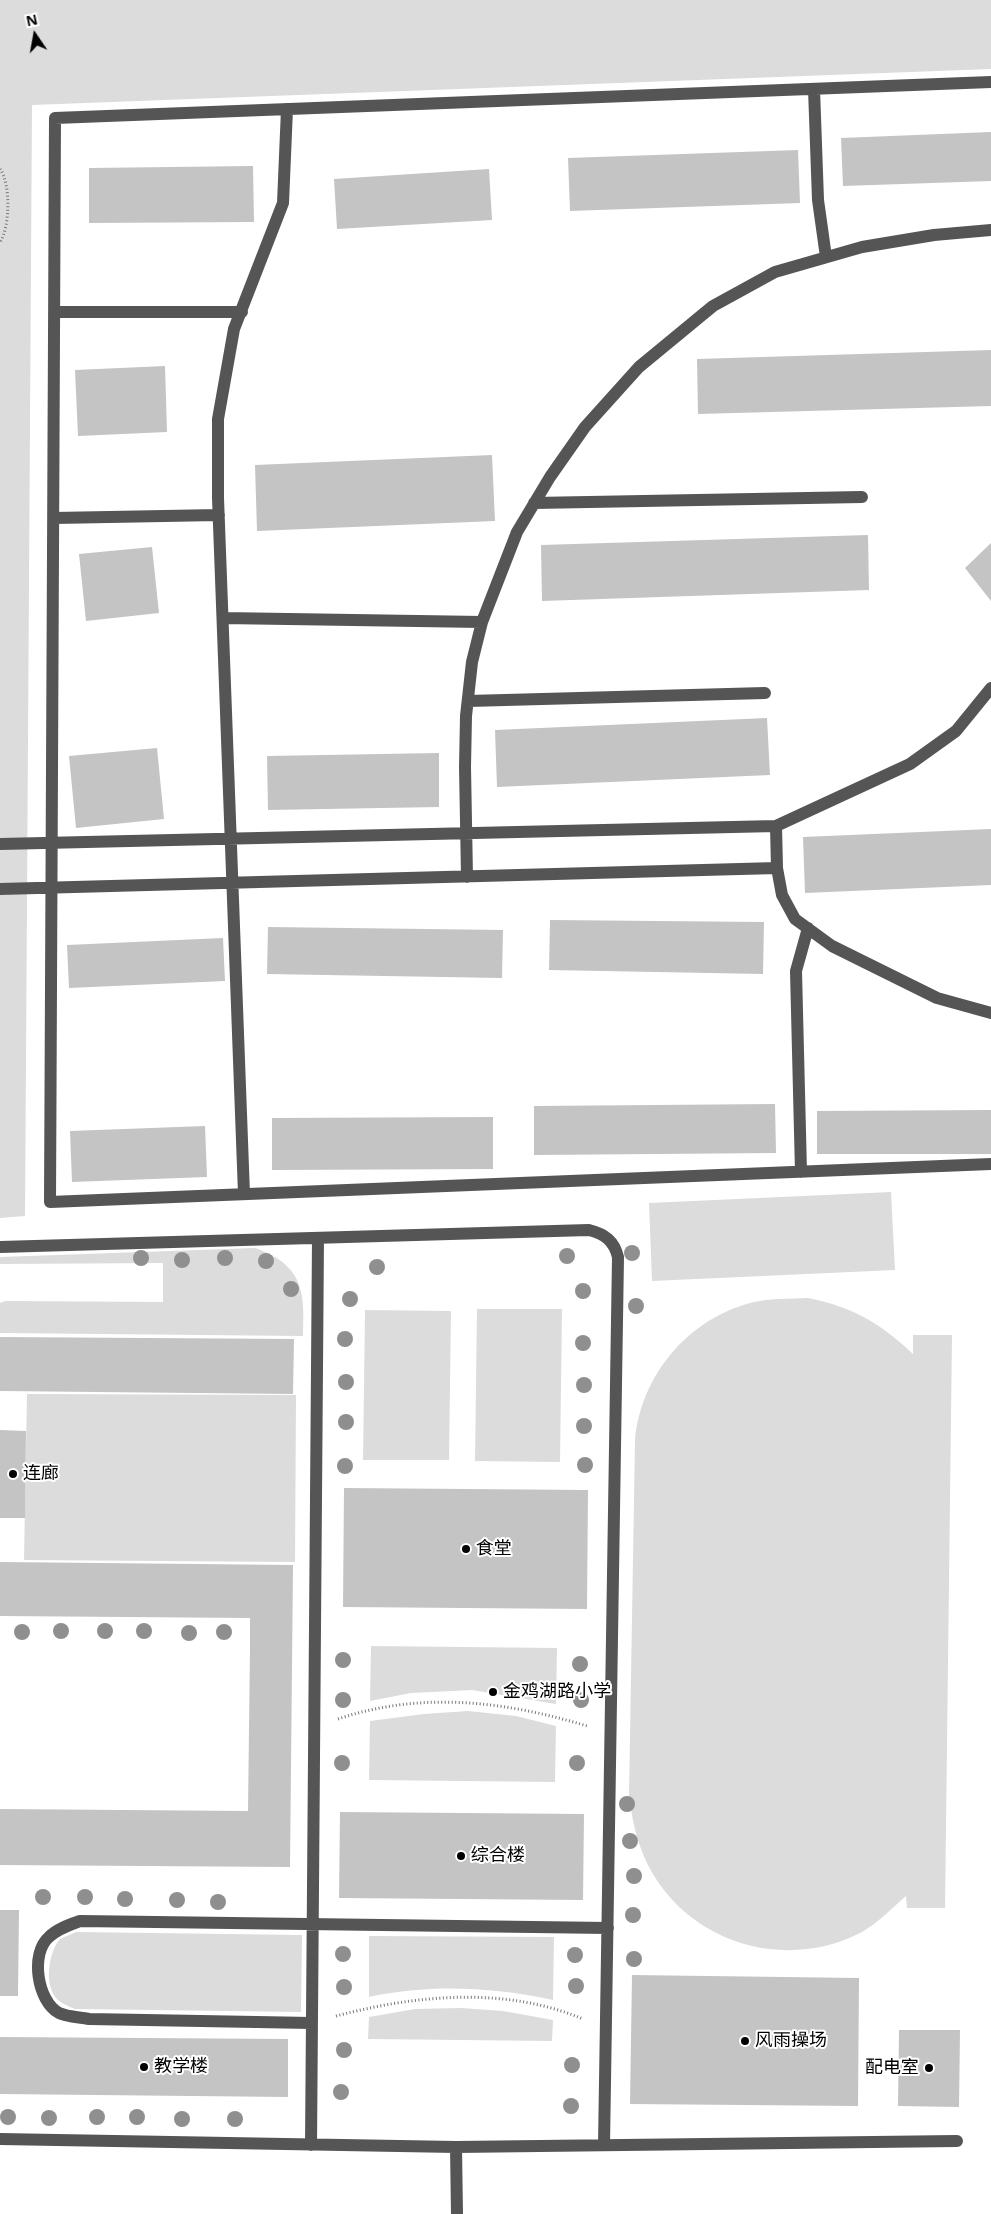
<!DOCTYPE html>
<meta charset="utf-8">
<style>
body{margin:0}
#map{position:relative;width:991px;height:2214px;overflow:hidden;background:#fff;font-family:"Noto Sans",sans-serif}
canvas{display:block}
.north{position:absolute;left:10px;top:10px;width:50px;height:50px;-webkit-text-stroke:4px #fff;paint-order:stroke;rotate:348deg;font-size:14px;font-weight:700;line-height:20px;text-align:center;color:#000}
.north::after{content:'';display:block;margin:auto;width:18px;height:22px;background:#000;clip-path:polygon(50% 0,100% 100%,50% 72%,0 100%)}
</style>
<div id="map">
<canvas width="991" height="2214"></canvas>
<div class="north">N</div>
</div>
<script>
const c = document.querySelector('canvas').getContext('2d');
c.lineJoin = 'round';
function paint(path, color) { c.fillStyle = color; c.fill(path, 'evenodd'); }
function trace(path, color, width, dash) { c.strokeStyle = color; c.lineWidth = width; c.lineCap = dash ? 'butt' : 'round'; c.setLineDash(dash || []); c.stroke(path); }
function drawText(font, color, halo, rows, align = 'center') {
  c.font = font + ' "Noto Sans","Noto Sans SC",sans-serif'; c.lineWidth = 4; c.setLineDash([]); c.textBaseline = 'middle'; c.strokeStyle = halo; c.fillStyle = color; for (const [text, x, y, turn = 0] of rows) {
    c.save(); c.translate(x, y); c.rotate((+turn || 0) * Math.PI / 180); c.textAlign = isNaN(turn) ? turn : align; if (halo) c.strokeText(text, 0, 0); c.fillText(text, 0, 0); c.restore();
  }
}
paint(new Path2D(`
 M0,0H991V69L32,105L25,1216L0,1218Z
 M891,1192L895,1270L652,1281L649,1203Z
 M255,1248C303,1265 305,1291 303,1336L0,1333V1303L5,1301L163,1302V1263L0,1264V1257Z
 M808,1298C853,1307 880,1323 913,1354V1335H952L945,1908H907L906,1896C892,1908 878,1923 862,1932C792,1969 703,1948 658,1882C640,1856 633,1827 629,1796L635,1440C641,1376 687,1320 750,1303C769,1298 789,1299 808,1298Z
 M477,1309H562L560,1462L475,1461Z
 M365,1310L451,1311L449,1460H363Z
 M27,1394L296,1395L295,1562L24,1560Z
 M371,1646L557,1648L556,1704L472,1690L411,1693L370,1701Z
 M468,1711L516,1716L556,1726L555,1782L369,1780L370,1721L424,1714Z
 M76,1932L302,1935L301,2012L75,2009C68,2006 62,2004 57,1999C44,1986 48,1953 60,1939Z
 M369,1936L554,1937L553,2000C491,1987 431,1984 369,1997Z
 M461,2008L503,2011L553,2020L552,2041L368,2039L369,2017L415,2009Z`), '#dcdcdc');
paint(new Path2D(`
 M991,132V181L843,186L841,138Z
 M798,150L800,203L570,211L568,158Z
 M253,166L254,222L89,223V168Z
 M489,169L492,220L337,229L334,179Z
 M991,350V406L698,414L697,359Z
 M165,366L167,432L78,436L75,370Z
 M492,455L495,521L257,531L255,465Z
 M868,535L869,590L542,601L541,545Z
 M991,543V601L965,568Z
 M152,547L159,613L86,621L79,554Z
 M767,718L770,775L497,787L495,730Z
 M157,748L164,819L76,828L69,756Z
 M439,753V807L268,810L267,756Z
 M991,829V885L805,893L803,837Z
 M550,920L764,922L763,974L549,970Z
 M268,927L503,930L502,978L267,974Z
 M223,938L225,981L69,988L67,945Z
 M775,1104L776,1153L534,1155V1106Z
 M991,1110V1154H817V1111Z
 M493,1117V1169L272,1170V1118Z
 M205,1126L207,1177L72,1182L70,1131Z
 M0,1337L294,1339L293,1394L0,1391Z
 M0,1430L26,1431L25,1518H0Z
 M344,1488L588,1490L587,1609L343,1607Z
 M0,1562L293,1565L290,1867L0,1865V1809L248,1811L250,1648V1618L0,1616Z
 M340,1812L584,1814L583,1900L339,1898Z
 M0,1910H19L18,1996H0Z
 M632,1975L859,1978L858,2106L630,2104Z
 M899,2030H960L959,2107L898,2106Z
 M0,2037L288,2039V2097L0,2094Z`), '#c4c4c4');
trace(new Path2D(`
 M0,169C11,184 10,227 0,242
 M338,1719C421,1691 505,1701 587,1726
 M336,2016C416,1995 504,1986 583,2019`), '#777', 3, [1, 2.5]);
trace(new Path2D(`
 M991,82L55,118L50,1202L991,1164
 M814,89L818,200L826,257
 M55,312H242
 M534,503L862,497
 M54,518L219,515
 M223,618L482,622
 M468,701L765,693
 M776,826L910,764L956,731L991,688
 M0,844L776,826L777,868L0,889
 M777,868L782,895L795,919L832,946L937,998L991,1013
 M467,877L465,767L466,716L472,662L482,622L517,532L550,477L585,427L639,367L713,306L775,272L862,247L934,235L991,230
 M801,1172L796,971L808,928
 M244,1194L218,498V419L234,329L283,203L287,109
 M0,1247L589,1230C605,1234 614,1241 618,1257L604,2145
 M312,2023L89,2019C79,2017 68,2017 59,2013C37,2001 30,1953 49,1937C57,1929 69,1925 80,1921L608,1928
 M0,2139L456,2147L957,2141
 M311,2145L318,1238
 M456,2147L457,2214`), '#555', 12);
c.fillStyle = '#8f8f8f';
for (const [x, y] of [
 [632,1253],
 [567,1256],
 [141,1258],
 [225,1258],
 [182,1260],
 [266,1261],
 [377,1267],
 [291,1289],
 [583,1291],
 [350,1299],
 [636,1306],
 [345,1339],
 [583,1343],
 [346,1382],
 [584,1385],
 [346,1422],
 [584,1426],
 [585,1465],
 [345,1466],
 [61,1631],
 [105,1631],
 [144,1631],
 [22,1632],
 [224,1632],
 [189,1633],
 [343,1660],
 [580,1664],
 [343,1700],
 [581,1700],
 [342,1763],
 [577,1763],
 [627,1804],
 [630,1841],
 [634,1876],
 [43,1897],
 [85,1897],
 [125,1899],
 [177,1900],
 [218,1902],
 [633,1915],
 [343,1954],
 [575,1955],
 [634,1959],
 [576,1986],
 [344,1987],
 [344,2050],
 [572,2065],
 [341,2092],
 [571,2106],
 [8,2117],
 [97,2117],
 [137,2117],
 [49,2118],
 [182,2119],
 [235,2119]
]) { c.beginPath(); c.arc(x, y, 8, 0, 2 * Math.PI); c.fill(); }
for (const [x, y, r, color] of [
 [13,1474,5,"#000"],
 [466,1549,5,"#000"],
 [493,1692,5,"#000"],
 [461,1856,5,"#000"],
 [745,2041,5,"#000"],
 [144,2067,5,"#000"],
 [929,2068,5,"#000"]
]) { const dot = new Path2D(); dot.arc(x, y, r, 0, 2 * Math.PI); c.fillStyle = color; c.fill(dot); trace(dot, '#fff', 2); }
drawText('18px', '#000', '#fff', [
 ["连廊",23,1474],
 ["食堂",476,1549],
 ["金鸡湖路小学",503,1692],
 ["综合楼",471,1856],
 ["风雨操场",755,2041],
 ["教学楼",154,2067],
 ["配电室",919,2068,"right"]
], 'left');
</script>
